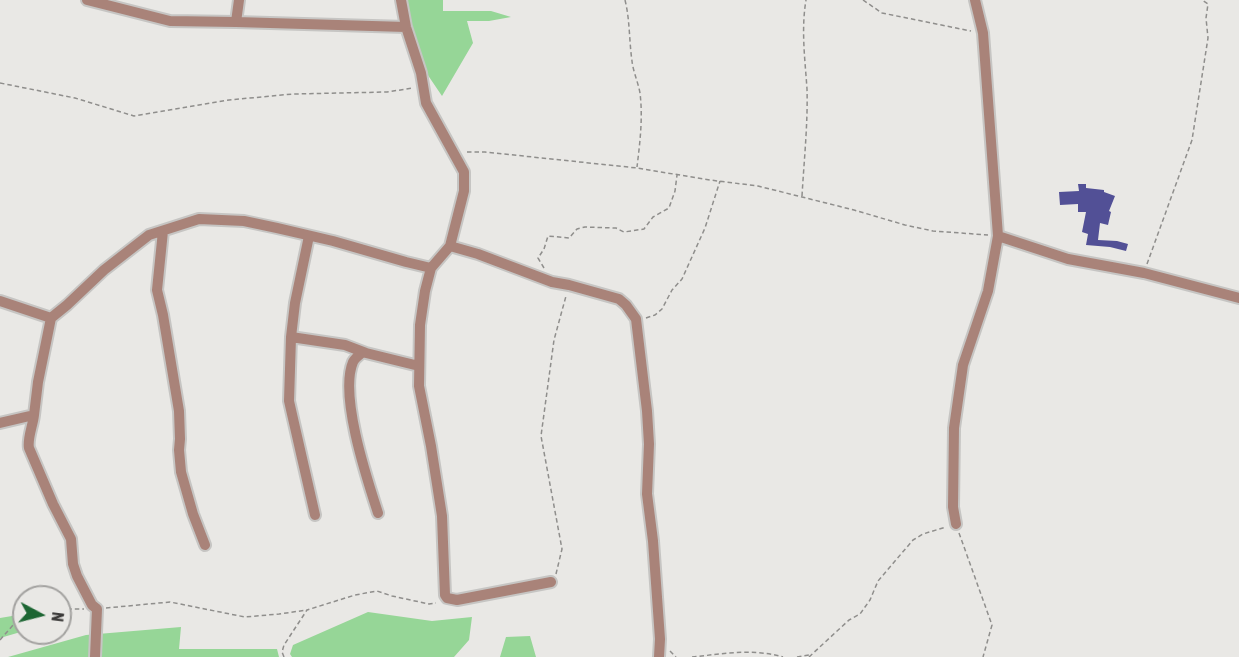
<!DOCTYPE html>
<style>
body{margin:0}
#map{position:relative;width:1239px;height:657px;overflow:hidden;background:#e9e8e5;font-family:"Asap Condensed",sans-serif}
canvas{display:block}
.north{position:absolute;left:12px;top:585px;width:60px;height:60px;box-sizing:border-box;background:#e9e8e5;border:2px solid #a3a2a0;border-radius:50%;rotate:97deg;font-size:16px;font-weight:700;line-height:24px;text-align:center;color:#3b3a39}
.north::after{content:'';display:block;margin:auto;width:21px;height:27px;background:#1d6633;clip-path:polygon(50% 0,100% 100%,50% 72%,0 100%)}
</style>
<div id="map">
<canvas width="1239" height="657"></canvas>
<div class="north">N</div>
</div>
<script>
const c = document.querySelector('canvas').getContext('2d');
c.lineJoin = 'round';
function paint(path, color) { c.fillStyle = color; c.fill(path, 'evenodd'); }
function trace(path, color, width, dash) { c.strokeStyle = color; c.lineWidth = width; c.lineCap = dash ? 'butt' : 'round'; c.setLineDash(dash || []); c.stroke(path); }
paint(new Path2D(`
 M405,0H443V11H491L511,17L489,21H467L473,43L442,96L421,65Z
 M368,612L432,621L472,617L469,640L454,657H292L290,654L293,645Z
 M24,614V631L0,638V618Z
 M181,627L179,649H277L279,657H8L86,635Z
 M530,636L536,657H500L506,637Z`), '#96d697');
paint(new Path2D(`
 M1078,184H1086V188L1104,190V192L1115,196L1109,211L1111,212L1108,225L1100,223L1098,240L1117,241L1128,244L1126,251L1110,247L1086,245L1088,234L1082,232L1086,212H1078V204L1060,205L1059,192L1079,191Z`), '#525096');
const street = new Path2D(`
 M87,0L170,21L236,22L406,27
 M401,0L406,27L421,73L426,103L464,172V191L450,246L478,254L552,282L569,285L619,299L626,305L636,319L647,411L649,444L647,494L653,541L660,639L659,657
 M975,0L983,33L998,236L1068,259L1144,273L1239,298
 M236,22L239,0
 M163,231L157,290L163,315L179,411L180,439L179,450L181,472L193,514L205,545
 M309,236L295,303L291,337L345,345L366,353L419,366
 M450,246L431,268L425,291L420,325L419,386L431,446L442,516L445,595L447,598L457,600L551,582
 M0,301L51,318L38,382L34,415L0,423
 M51,318L67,305L104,270L149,235L199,219L244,221L277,228L333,241L406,262L431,268
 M291,337L289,401L315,515
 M363,352C359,355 355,358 353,362C339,395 367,479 378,513
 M34,415C33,425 27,439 29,448L53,504L71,539L73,564L77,576L92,605L97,609L95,657
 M956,524L953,507L954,428L963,365L988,291L998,236`);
trace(street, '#c6c5c3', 14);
trace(new Path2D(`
 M625,0C630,20 629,40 632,61C633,71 638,82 640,93C643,118 640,142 637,167
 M863,0L882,13L971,31
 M0,83L75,98L134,116L229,100L293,94L387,92L413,88
 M467,152H485L637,168L710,180L758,186L854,210L905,225L933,231L988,235
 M802,196C804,161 808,123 807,89C805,59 801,30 806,0
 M1147,264L1192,140L1208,38L1206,18L1208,4L1202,0
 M544,268L538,258L544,249L548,236L569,238L577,229L585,227L616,228L624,232L644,229L653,217L669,208L675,191L677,175
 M646,318L655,315L662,309L672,290L682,279L705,228L720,181
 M959,533L992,625L983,657
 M556,574L562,549L541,436L554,340L566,296
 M106,608L170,602L245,617L279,614L307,610
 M60,611L70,609H84
 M0,640L14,624L24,621
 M670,651L676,657
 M284,657L282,652L284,645L307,610L355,595L377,591L392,596L429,604L436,603
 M692,657C723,654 752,648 783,657
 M797,657L809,655
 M809,657L849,620L860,614L870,600L878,581L913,540L923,534L946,527`), '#8f8e8c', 1.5, [4.5, 3]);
trace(street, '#a98379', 10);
</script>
